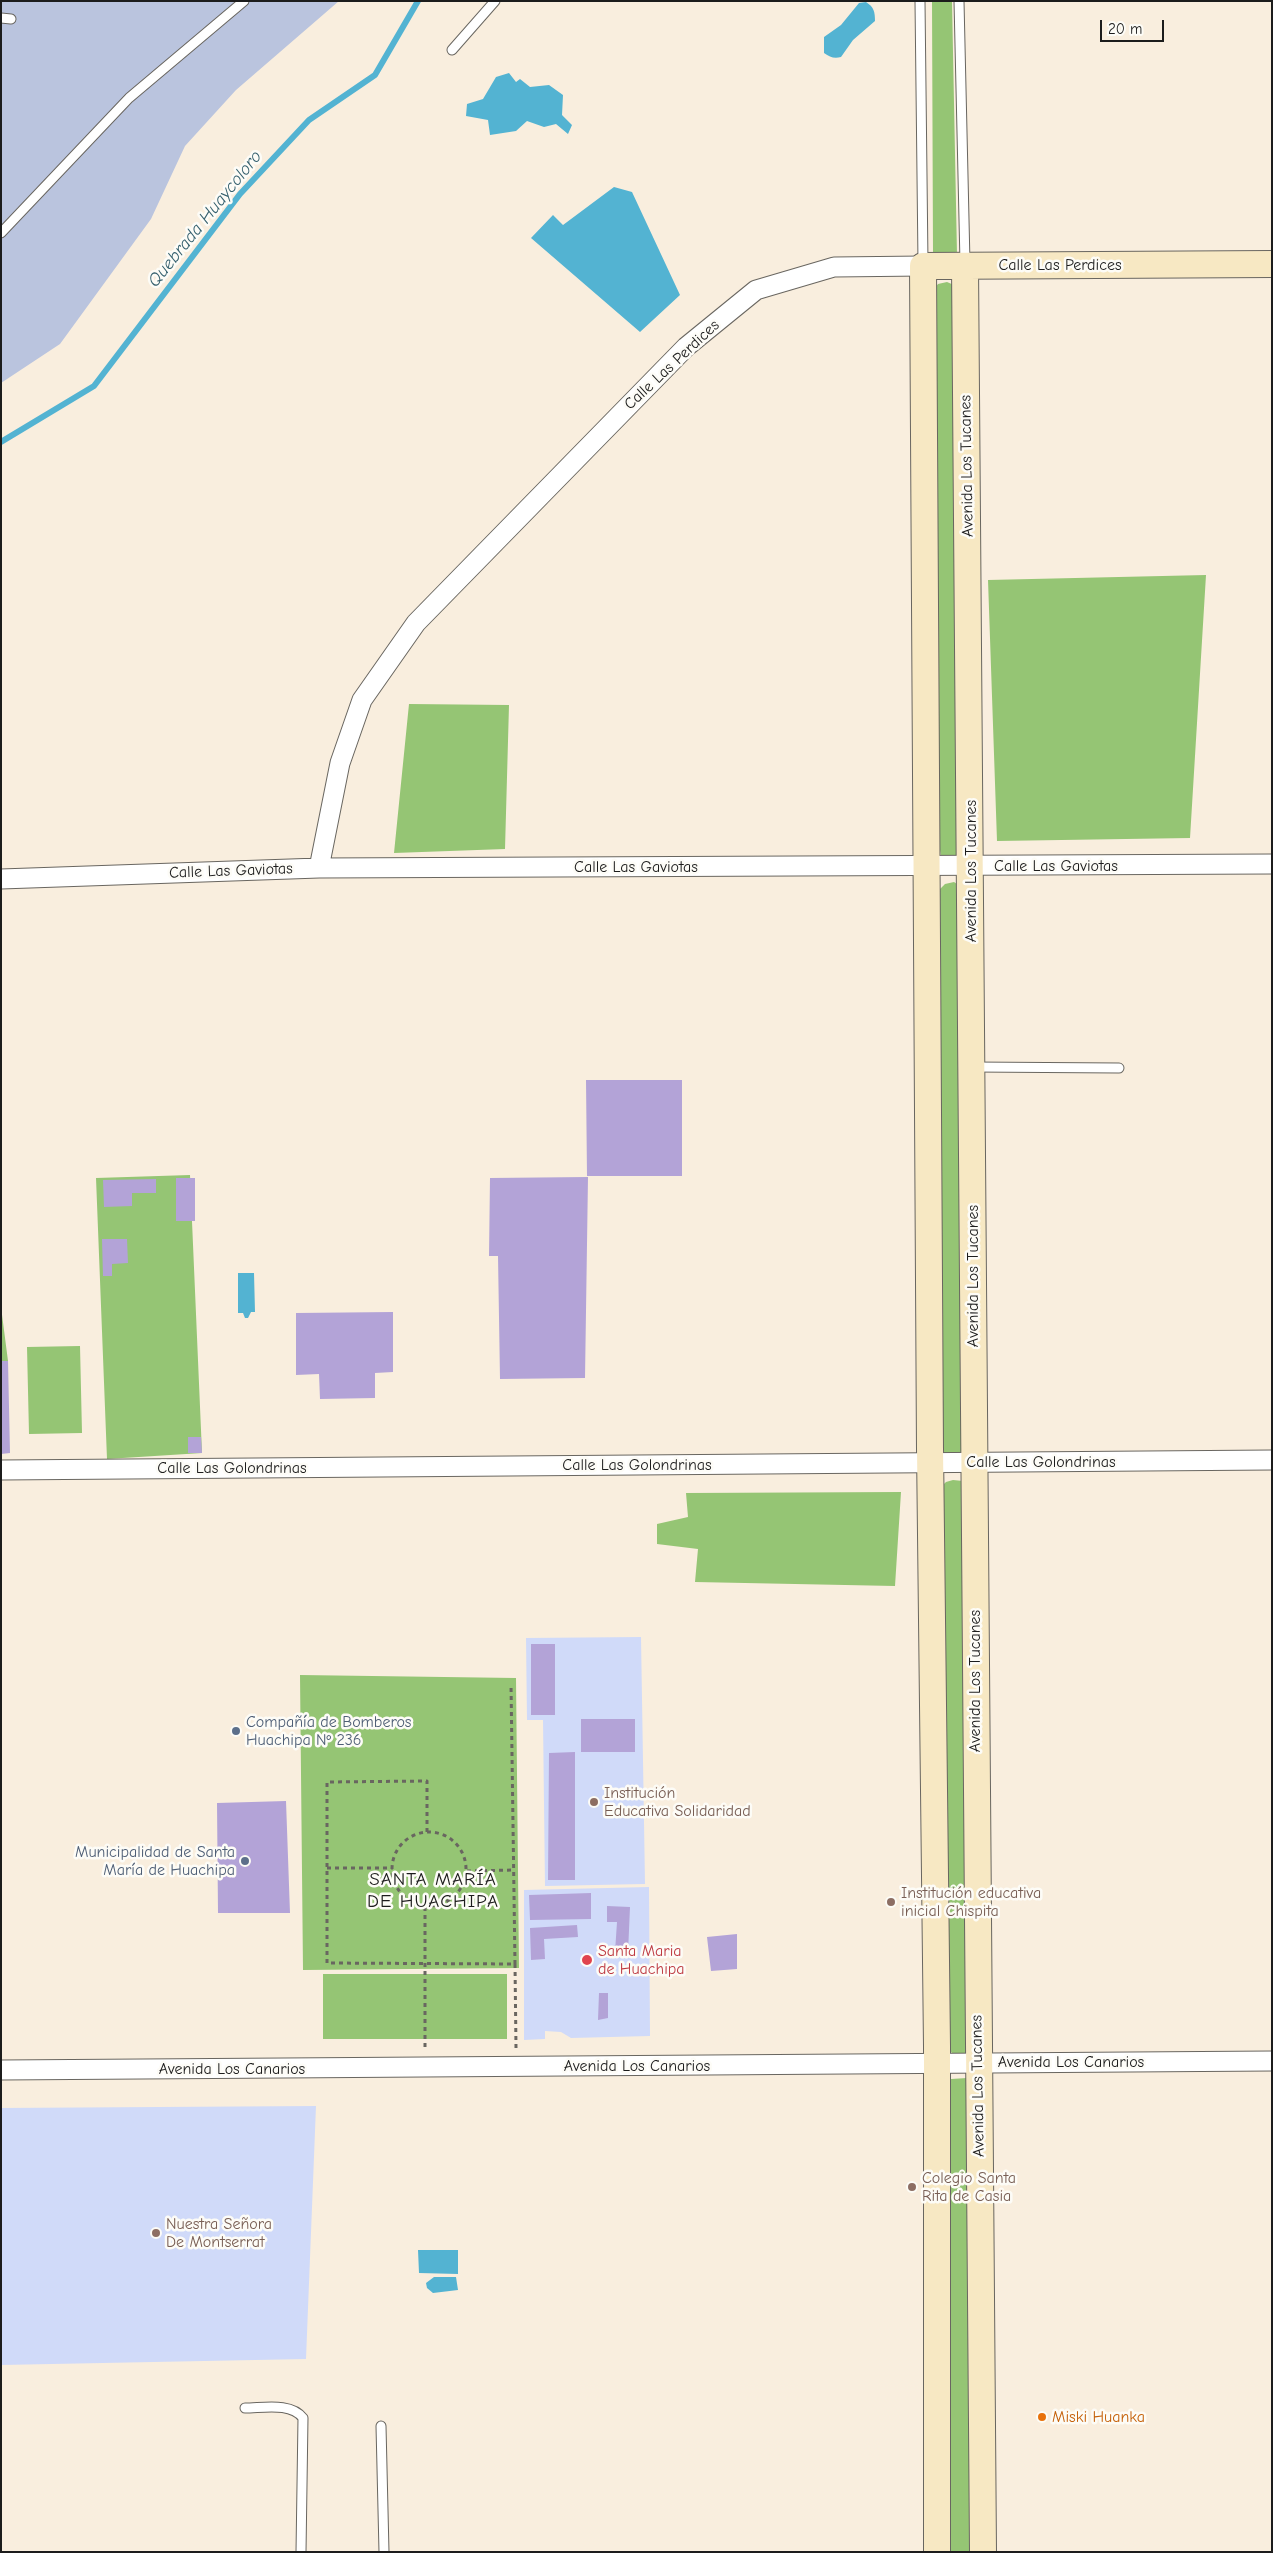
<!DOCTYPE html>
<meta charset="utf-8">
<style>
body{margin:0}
#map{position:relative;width:1273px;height:2553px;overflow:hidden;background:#f9eede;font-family:"Comic Neue",sans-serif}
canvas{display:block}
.frame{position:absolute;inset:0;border:2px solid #1c1c1c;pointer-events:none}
.scale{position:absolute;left:1100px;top:20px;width:64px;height:22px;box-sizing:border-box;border:2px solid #1c1c1c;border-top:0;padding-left:6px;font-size:15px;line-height:18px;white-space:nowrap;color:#1c1c1c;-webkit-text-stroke:4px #fdfcf7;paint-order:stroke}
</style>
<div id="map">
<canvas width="1273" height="2553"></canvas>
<div class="frame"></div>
<div class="scale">20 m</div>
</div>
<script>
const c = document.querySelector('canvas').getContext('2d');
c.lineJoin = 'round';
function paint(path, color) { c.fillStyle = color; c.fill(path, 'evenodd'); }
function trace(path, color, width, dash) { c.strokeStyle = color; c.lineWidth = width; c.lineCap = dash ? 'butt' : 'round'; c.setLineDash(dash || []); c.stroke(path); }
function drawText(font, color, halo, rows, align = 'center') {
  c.font = font + ' "Comic Neue",sans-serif'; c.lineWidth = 5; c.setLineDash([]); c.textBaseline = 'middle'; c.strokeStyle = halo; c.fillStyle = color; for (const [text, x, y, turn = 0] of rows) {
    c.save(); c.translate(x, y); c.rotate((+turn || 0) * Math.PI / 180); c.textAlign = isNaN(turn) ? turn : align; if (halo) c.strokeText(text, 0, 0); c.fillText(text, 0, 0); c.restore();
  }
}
paint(new Path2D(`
 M641,1637L645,1884L545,1886L543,1720H527L526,1638Z
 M649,1887L650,2036L571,2038L561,2032L545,2031V2039L524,2040V1890Z
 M316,2106L306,2359L1,2365V2108Z`), '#d0daf9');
paint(new Path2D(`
 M1,1H339L236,90L185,146L151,219L60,344L1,383Z`), '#bac4de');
paint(new Path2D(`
 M932,1H952L957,255H933Z
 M947,282L954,285L959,857H941L940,850L932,292L938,284Z
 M1206,575L1190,838L997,841L988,580Z
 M409,704L509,705L505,849L394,853Z
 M954,882L957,884L965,1450L961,1456L947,1457L943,1453L942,1445L940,889L945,884Z
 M190,1175L202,1453L107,1459L96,1178Z
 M1,1307L8,1361L1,1362Z
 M80,1346L82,1433L29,1434L27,1347Z
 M953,1480L963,1481L967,2054H953L950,2051L942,1486L946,1482Z
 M901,1492L895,1586L695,1582L698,1549L657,1544V1524L688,1517L686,1493Z
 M300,1675L516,1678L519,1968L303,1970Z
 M323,1974H507V2039H323Z
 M967,2078L971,2552H950L948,2082L951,2079Z`), '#95c574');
paint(new Path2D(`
 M866,2C874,7 875,12 875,21L853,40L841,57C834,59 830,57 824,53V37L841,25L859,3Z
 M509,73L516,82L520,79L530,87L549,85L563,95L562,115L572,125L568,134L556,124L544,127L527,121L516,131L490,135L488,120L466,116L467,104L483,99L496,77Z
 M614,187L632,192L680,295L640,332L531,238L553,215L563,225Z
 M238,1273H254L255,1312H251L248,1318H245L243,1313H238Z
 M418,2250H458V2274L419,2273Z
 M434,2277H456L458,2290L433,2293L427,2288L426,2283Z`), '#53b3d2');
trace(new Path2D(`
 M1,442L94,386L240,194L309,120L375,75L418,1`), '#53b3d2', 6);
paint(new Path2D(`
 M586,1080H682V1176H587Z
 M588,1177L585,1378L500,1379L498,1256H489L490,1178Z
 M176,1178H195V1221H176Z
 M156,1179V1193H132V1206L104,1207L103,1180Z
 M102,1239H127L128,1263L112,1264V1276H103Z
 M393,1312V1372L375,1373V1398L320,1399L319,1374L296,1375V1313Z
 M1,1361H8L10,1453L1,1454Z
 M188,1437H201L202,1453H188Z
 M531,1644H555V1715H531Z
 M581,1719H635V1752H581Z
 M575,1752V1880H548L549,1753Z
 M286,1801L290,1913H218L217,1803Z
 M591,1893V1919L530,1920L529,1895Z
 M607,1906L630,1907L628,1953L615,1952L617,1922H607Z
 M577,1925L578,1937L544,1939L545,1959L531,1960L530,1928Z
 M737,1934V1969L711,1971L707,1937Z
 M599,1993H608V2018L598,2020Z`), '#b3a3d7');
const lane = new Path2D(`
 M920,1L923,263
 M959,1L965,263
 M1,18L11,19
 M452,50L495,1
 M1,233L129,98L244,1
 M972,1067L1119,1068
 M245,2408C263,2408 291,2402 303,2418L301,2552
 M381,2426L384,2552`);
const street = new Path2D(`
 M319,868L340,763L362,700L416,623L686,347L756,290L834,267L923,266
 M1,879L319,868L1272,864
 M1,1470L1272,1460
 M1,2070L1272,2061`);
const secondary = new Path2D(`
 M965,266L983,2552
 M937,2552V2046L930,1449L923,266L1272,264`);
trace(lane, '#696660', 11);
trace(street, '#696660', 21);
trace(secondary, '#696660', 28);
trace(new Path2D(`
 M427,1832V1781L327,1782V1963L515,1964L511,1684
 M392 1869a37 37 0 1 1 74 0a37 37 0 1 1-74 0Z
 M327,1868H393
 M467,1871L513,1870
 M515,1964L516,2048
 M425,2047V1905`), '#696660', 3, [4, 4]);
trace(lane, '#fff', 9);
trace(street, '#fff', 19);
trace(secondary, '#f7e8c3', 26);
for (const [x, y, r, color] of [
 [236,1731,5,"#5c6f8a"],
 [594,1802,5,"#8d6e63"],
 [245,1861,5,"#5c6f8a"],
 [891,1902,5,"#8d6e63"],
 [587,1960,6,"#e0444e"],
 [912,2187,5,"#8d6e63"],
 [156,2233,5,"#8d6e63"],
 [1042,2417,5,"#e8710a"]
]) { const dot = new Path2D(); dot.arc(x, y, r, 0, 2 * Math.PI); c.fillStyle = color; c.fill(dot); trace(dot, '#fdfcf7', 2); }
drawText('16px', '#1c1c1c', '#fdfcf7', [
 ["Calle Las Perdices",1060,265],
 ["Calle Las Perdices",672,365,-43],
 ["Avenida Los Tucanes",967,466,-91],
 ["Calle Las Gaviotas",1056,866],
 ["Calle Las Gaviotas",636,867],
 ["Calle Las Gaviotas",231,871,-2],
 ["Avenida Los Tucanes",971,871,-90],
 ["Avenida Los Tucanes",973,1276,-90],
 ["Calle Las Golondrinas",1041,1462],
 ["Calle Las Golondrinas",637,1465],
 ["Calle Las Golondrinas",232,1468],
 ["Avenida Los Tucanes",975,1681,-90],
 ["Avenida Los Canarios",1071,2062],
 ["Avenida Los Canarios",637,2066],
 ["Avenida Los Canarios",232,2069],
 ["Avenida Los Tucanes",978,2086,-91]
]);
drawText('16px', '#4e5e75', '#fdfcf7', [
 ["Compañía de Bomberos",246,1722],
 ["Huachipa Nº 236",246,1740],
 ["Municipalidad de Santa",235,1852,"right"],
 ["María de Huachipa",235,1870,"right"]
], 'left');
drawText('16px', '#785e54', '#fdfcf7', [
 ["Institución",604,1793],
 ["Educativa Solidaridad",604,1811],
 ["Institución educativa",901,1893],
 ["inicial Chispita",901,1911],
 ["Colegio Santa",922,2178],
 ["Rita de Casia",922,2196],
 ["Nuestra Señora",166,2224],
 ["De Montserrat",166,2242]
], 'left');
drawText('16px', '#be3a42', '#fdfcf7', [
 ["Santa Maria",598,1951],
 ["de Huachipa",598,1969]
], 'left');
drawText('16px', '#c56008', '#fdfcf7', [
 ["Miski Huanka",1052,2417]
], 'left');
drawText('italic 18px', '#35606e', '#fdfcf7', [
 ["Quebrada Huaycoloro",205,219,-51]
]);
c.letterSpacing = '1px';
drawText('19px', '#1c1c1c', '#fdfcf7', [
 ["SANTA MARÍA",433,1880],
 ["DE HUACHIPA",433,1902]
]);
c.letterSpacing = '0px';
</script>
